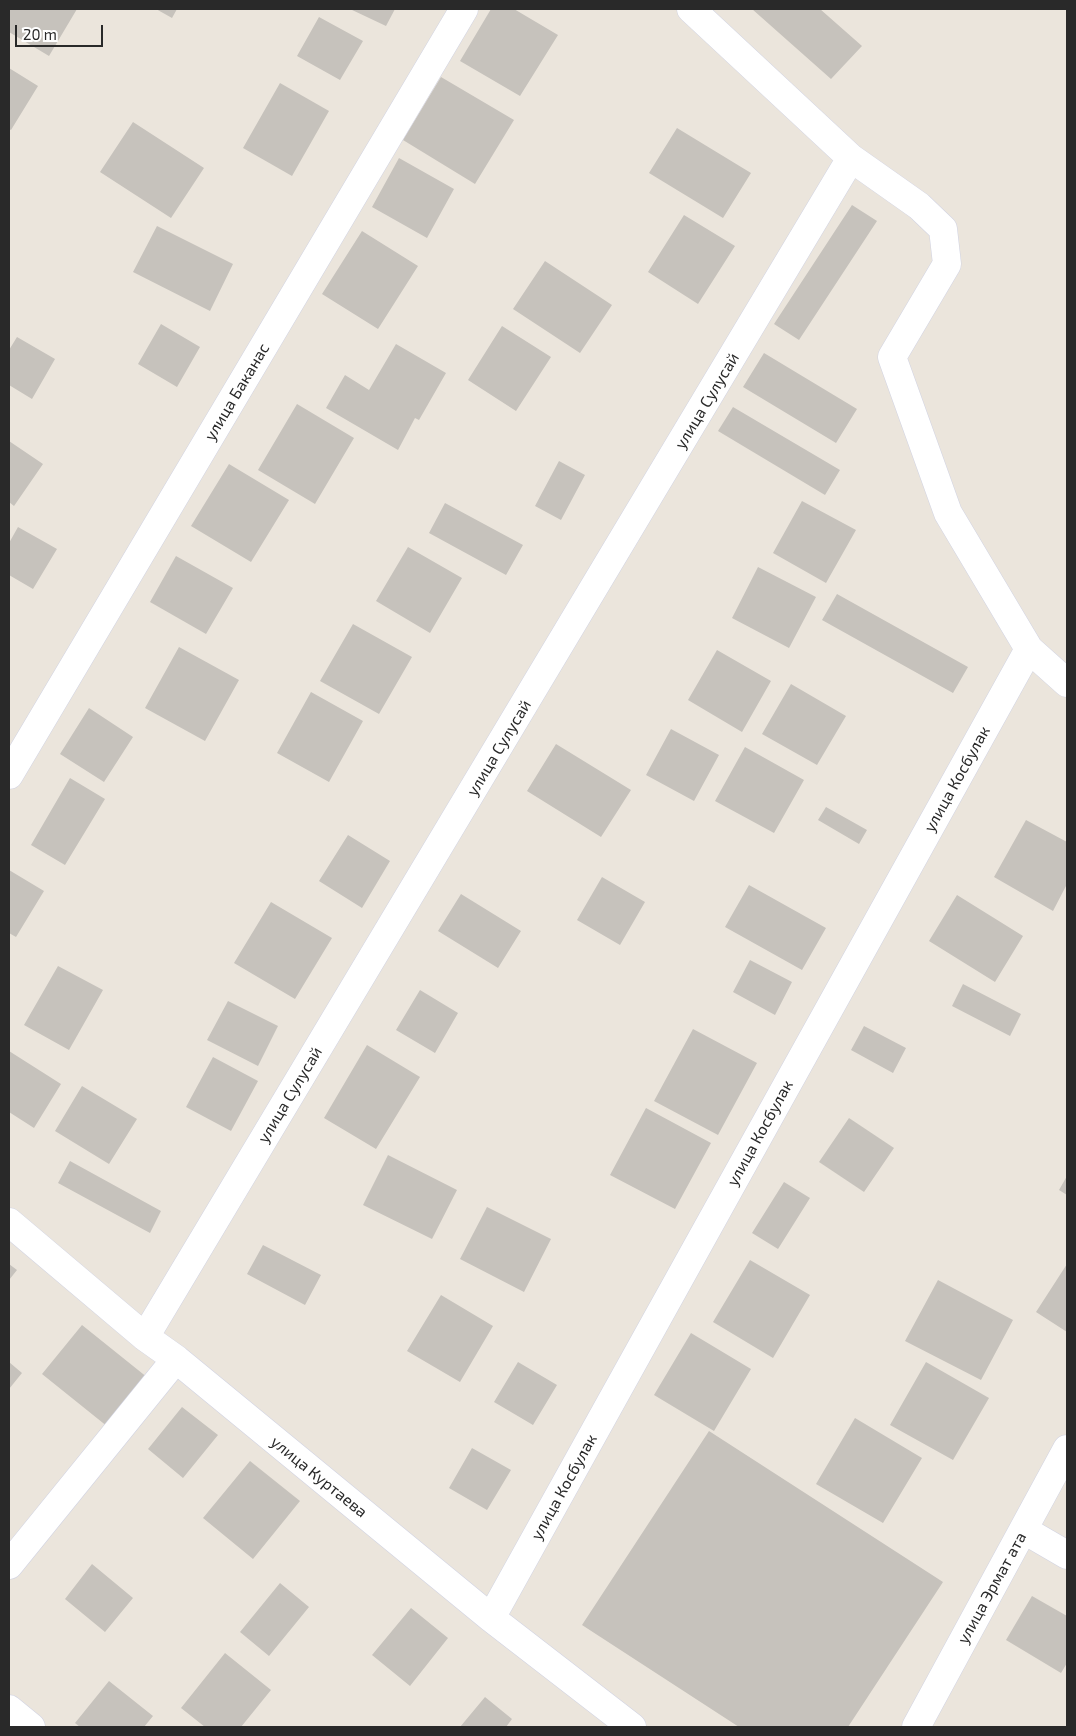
<!DOCTYPE html>
<meta charset="utf-8">
<style>
body{margin:0}
#map{position:relative;width:1076px;height:1736px;overflow:hidden;background:#ebe5dc;font-family:"Exo 2",sans-serif}
canvas{display:block}
.frame{position:absolute;inset:0;border:10px solid #292929;pointer-events:none}
.scale{position:absolute;left:15px;top:25px;width:88px;height:22px;box-sizing:border-box;border:2px solid #292929;border-top:0;padding-left:6px;font-size:15px;line-height:18px;white-space:nowrap;color:#292929;-webkit-text-stroke:4px #fff;paint-order:stroke}
</style>
<div id="map">
<canvas width="1076" height="1736"></canvas>
<div class="frame"></div>
<div class="scale">20 m</div>
</div>
<script>
const c = document.querySelector('canvas').getContext('2d');
c.lineJoin = 'round';
function paint(path, color) { c.fillStyle = color; c.fill(path, 'evenodd'); }
function trace(path, color, width, dash) { c.strokeStyle = color; c.lineWidth = width; c.lineCap = dash ? 'butt' : 'round'; c.setLineDash(dash || []); c.stroke(path); }
function drawText(font, color, halo, rows, align = 'center') {
  c.font = font + ' "Exo 2",sans-serif'; c.lineWidth = 4.5; c.setLineDash([]); c.textBaseline = 'middle'; c.strokeStyle = halo; c.fillStyle = color; for (const [text, x, y, turn = 0] of rows) {
    c.save(); c.translate(x, y); c.rotate((+turn || 0) * Math.PI / 180); c.textAlign = isNaN(turn) ? turn : align; if (halo) c.strokeText(text, 0, 0); c.fillText(text, 0, 0); c.restore();
  }
}
paint(new Path2D(`
 M9,9H77L49,56L9,32Z
 M156,9H177L172,18Z
 M350,9H395L386,26Z
 M491,9H514L558,35L520,96L460,61Z
 M752,9H820L862,46L831,79Z
 M319,17L363,41L340,80L297,56Z
 M9,68L38,86L11,130L9,129Z
 M441,77L514,120L475,184L403,140Z
 M280,83L329,111L292,176L243,148Z
 M133,122L204,168L171,218L100,172Z
 M677,128L751,173L723,218L649,173Z
 M399,158L454,189L427,238L372,207Z
 M852,205L877,221L799,340L774,324Z
 M684,215L735,246L698,304L648,272Z
 M157,226L233,264L210,311L133,272Z
 M362,231L418,266L378,329L322,294Z
 M545,261L612,305L580,353L513,309Z
 M161,324L200,347L177,387L138,364Z
 M502,326L551,357L516,411L468,380Z
 M17,337L55,359L32,399L9,385V350Z
 M396,344L446,373L419,420L415,418L398,450L326,408L345,375L369,390Z
 M764,353L857,409L836,443L743,387Z
 M297,404L354,438L315,504L258,470Z
 M733,407L840,470L825,495L718,431Z
 M9,441L43,464L14,506L9,502Z
 M559,461L585,475L561,520L535,506Z
 M229,464L289,500L251,562L191,526Z
 M802,501L856,530L826,583L773,553Z
 M445,503L523,545L506,575L429,533Z
 M18,527L57,549L33,589L9,575V543Z
 M408,547L462,578L430,633L376,601Z
 M176,556L233,588L206,634L150,602Z
 M758,567L816,597L789,648L732,618Z
 M837,594L968,667L953,693L822,620Z
 M353,624L412,657L379,714L320,681Z
 M179,647L239,680L205,741L145,708Z
 M717,650L771,681L742,732L688,700Z
 M791,684L846,716L817,765L762,734Z
 M311,692L363,721L329,782L277,753Z
 M89,708L133,737L104,782L60,754Z
 M671,729L719,755L694,801L646,775Z
 M556,744L631,790L601,837L527,791Z
 M745,747L804,780L774,833L715,801Z
 M70,778L105,799L65,865L31,845Z
 M826,807L867,830L859,844L818,820Z
 M1026,820L1067,842V884L1053,911L994,877Z
 M348,835L390,861L362,908L319,881Z
 M9,870L44,891L16,937L9,933Z
 M602,877L645,902L620,945L577,920Z
 M749,885L826,928L802,970L725,927Z
 M461,894L521,931L498,968L438,931Z
 M957,895L1023,936L995,982L929,941Z
 M271,902L332,938L295,999L234,963Z
 M750,960L792,982L775,1015L733,992Z
 M58,966L103,990L69,1050L24,1025Z
 M963,984L1021,1014L1010,1036L952,1006Z
 M420,990L458,1013L435,1053L396,1030Z
 M228,1001L278,1026L258,1066L207,1040Z
 M864,1026L906,1048L893,1073L851,1050Z
 M693,1029L757,1063L718,1135L654,1101Z
 M367,1045L420,1077L376,1149L324,1118Z
 M9,1051L61,1084L34,1128L9,1112Z
 M213,1057L258,1081L231,1131L186,1107Z
 M82,1086L137,1119L109,1164L55,1131Z
 M646,1108L711,1143L675,1209L610,1175Z
 M849,1118L894,1148L864,1192L819,1162Z
 M388,1155L457,1190L432,1239L363,1205Z
 M70,1161L161,1211L150,1233L58,1183Z
 M1067,1176V1195L1059,1190Z
 M784,1182L810,1198L778,1249L752,1233Z
 M487,1207L551,1239L524,1292L460,1259Z
 M263,1245L321,1275L305,1305L247,1274Z
 M750,1260L810,1295L773,1358L713,1322Z
 M9,1264L17,1270L9,1280Z
 M1067,1264V1332L1036,1312Z
 M938,1280L1013,1320L981,1380L905,1341Z
 M441,1295L493,1326L460,1382L407,1351Z
 M82,1325L148,1378L108,1427L42,1374Z
 M691,1333L751,1369L714,1431L654,1395Z
 M9,1362L22,1373L9,1389Z
 M518,1362L557,1385L533,1425L494,1402Z
 M926,1362L989,1398L953,1460L890,1425Z
 M182,1407L218,1435L183,1478L148,1449Z
 M855,1418L922,1458L883,1523L816,1484Z
 M709,1431L943,1582L848,1727H739L582,1625Z
 M472,1448L511,1470L487,1510L449,1488Z
 M250,1461L300,1501L253,1559L203,1518Z
 M92,1564L133,1598L105,1632L65,1599Z
 M280,1583L309,1607L269,1656L240,1632Z
 M1032,1596L1067,1616V1663L1061,1673L1006,1640Z
 M411,1608L448,1638L410,1686L372,1655Z
 M225,1653L271,1690L241,1727H205L181,1708Z
 M109,1681L153,1716L144,1727H80L75,1723Z
 M485,1697L512,1719L506,1727H460Z`), '#c6c2bc');
const minor = new Path2D(`
 M691,9L851,158L919,206L943,229L947,264L892,357L948,513L1029,649L1067,683
 M9,775L464,9
 M9,1222L145,1337L176,1359L491,1618L632,1727
 M145,1337L851,158
 M1024,1530L1067,1555
 M9,1565L176,1359
 M491,1618L1029,649
 M9,1709L31,1727
 M916,1727L1067,1449`);
trace(minor, '#d1d3e2', 29);
trace(minor, '#fff', 28);
drawText('16px', '#292929', '#fff', [
 ["улица Баканас",237,392,-59],
 ["улица Сулусай",707,401,-59],
 ["улица Сулусай",499,748,-59],
 ["улица Косбулак",957,779,-61],
 ["улица Сулусай",290,1095,-59],
 ["улица Косбулак",760,1133,-61],
 ["улица Куртаева",319,1477,39],
 ["улица Косбулак",564,1487,-61],
 ["улица Эрмат ата",992,1588,-61]
]);
</script>
